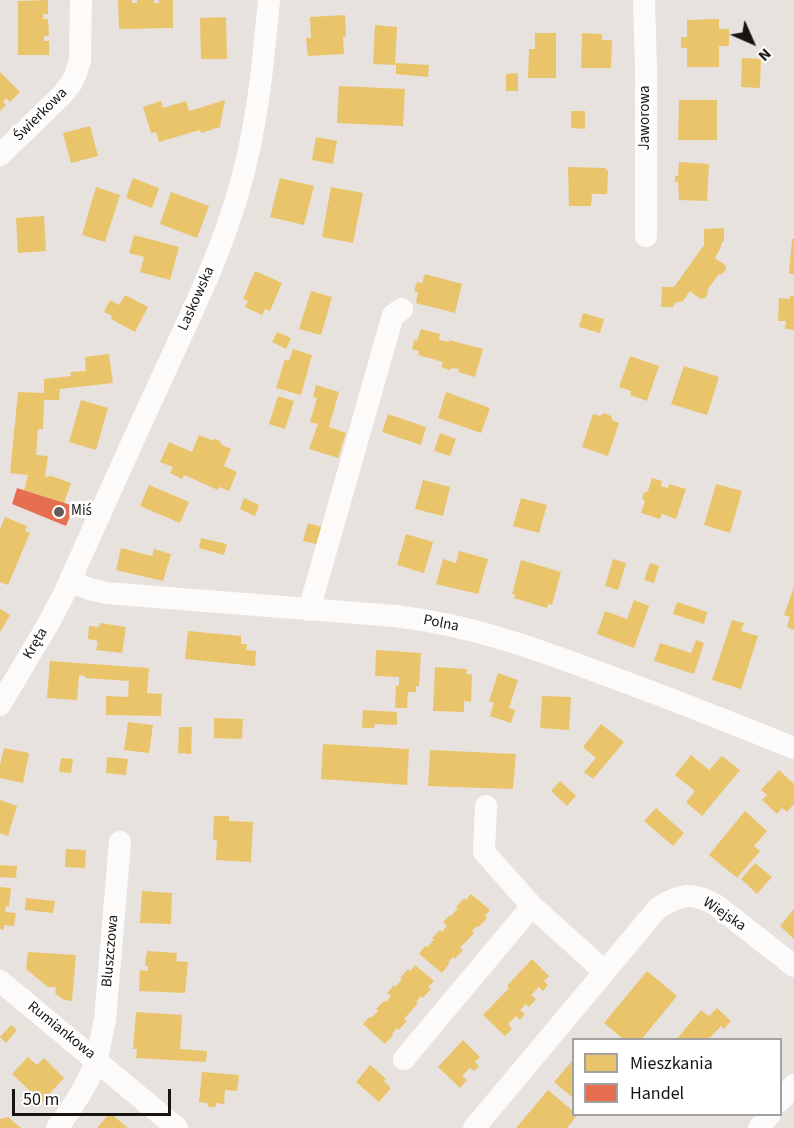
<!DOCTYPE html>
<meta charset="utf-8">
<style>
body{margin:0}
#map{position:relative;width:794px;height:1128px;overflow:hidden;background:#e8e2de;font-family:"Source Sans 3",sans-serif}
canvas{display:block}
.legend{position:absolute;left:572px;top:1038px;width:210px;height:78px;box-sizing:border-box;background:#fff;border:2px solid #a2a1a0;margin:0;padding:8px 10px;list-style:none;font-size:18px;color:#171412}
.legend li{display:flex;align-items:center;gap:12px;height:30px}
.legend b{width:30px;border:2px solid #a2a1a0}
.north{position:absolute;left:722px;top:12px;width:60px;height:60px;-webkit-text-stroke:4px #fff;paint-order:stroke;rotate:135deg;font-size:16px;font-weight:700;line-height:24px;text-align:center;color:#171412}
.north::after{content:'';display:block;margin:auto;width:21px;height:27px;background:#171412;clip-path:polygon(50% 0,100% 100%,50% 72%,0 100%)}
.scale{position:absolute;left:12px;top:1089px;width:159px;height:27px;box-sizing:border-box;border:3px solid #171412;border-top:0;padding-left:8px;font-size:18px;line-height:21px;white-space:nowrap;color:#171412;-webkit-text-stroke:4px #fff;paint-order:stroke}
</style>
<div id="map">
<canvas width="794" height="1128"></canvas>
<ul class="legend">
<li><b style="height:16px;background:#e9c46a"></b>Mieszkania</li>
<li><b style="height:16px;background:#e76f51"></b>Handel</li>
</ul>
<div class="north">N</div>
<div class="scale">50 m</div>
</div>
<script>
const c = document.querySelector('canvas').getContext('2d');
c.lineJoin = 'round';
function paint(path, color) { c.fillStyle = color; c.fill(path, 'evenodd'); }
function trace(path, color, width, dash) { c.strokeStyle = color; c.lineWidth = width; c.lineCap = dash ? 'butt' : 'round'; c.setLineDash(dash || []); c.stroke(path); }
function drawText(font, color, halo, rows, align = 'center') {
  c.font = font + ' "Source Sans 3",sans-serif'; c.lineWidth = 6; c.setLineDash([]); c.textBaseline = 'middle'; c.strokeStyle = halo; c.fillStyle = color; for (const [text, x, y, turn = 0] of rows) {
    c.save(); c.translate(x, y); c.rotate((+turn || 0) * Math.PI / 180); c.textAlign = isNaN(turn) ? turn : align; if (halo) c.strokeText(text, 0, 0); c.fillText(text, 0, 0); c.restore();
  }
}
paint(new Path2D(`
 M48,0V14H43V19H48L49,36H44V41H49V55H18V1Z
 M118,0H132V3H137V0H154V3H159V0H173V28L119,29Z
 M345,15L346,37L343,36L344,54L308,56L306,38H311L310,17Z
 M226,17L227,59H201L200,18Z
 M719,19V29H729V46H719V67H687V48H681V37H687V20Z
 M375,25L397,27L395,65L373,64Z
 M535,33H556V78H528L529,49H535Z
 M582,33L602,34V40H612L611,68H581Z
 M742,58L761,59L760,88L741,87Z
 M396,63L429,65L428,77L396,74Z
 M0,72L20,92L10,102L6,98L3,102L6,105L0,111Z
 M518,73V91H506V74Z
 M339,86L405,89L403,126L337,123Z
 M225,100L220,127L201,133L200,130L159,142L156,132L151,133L143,107L161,101L163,108L186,101L189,111Z
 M679,100H717V140H678Z
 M571,111H585V129L571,128Z
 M90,126L98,156L71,163L63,133Z
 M316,137L337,141L333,164L312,160Z
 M679,162L709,164L707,201L679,200L678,182H675V176H678Z
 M568,167L605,168L608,171L607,194H592L591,206H569Z
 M133,178L159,188L152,208L126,198Z
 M280,178L314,186L304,225L270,217Z
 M96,187L120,195L105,242L82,235Z
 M331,187L363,193L353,243L322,237Z
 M171,192L209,206L197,238L160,224Z
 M44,216L46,251L18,253L16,218Z
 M724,228V241L722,242L720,249L715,258L725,265L726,270L722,274L718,275L708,289V293L705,298L700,299L690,291L683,301L674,303V307H661L662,287H674L704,245V229Z
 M134,235L179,247L170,280L140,272L144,257L129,253Z
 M792,239H794V274H789Z
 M255,271L282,283L270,311L265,309L262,315L245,307L248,301L243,299Z
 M425,274L462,284L455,313L416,303L418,292L414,291L417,282L422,283Z
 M311,291L332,297L321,335L299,329Z
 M125,295L148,307L135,332L111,319L112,316L104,312L110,300L119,305Z
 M790,296H794V330L785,329L786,321H778L779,298L790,299Z
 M583,313L604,319L600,333L579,327Z
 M421,329L440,334L439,340L449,342V340L483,349L475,377L458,372L459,369L453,368L449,370L441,367L443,362L418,355L419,351L412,349L414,340L417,341Z
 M277,332L291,338L286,349L272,342Z
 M293,349L312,355L301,395L276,388L285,359L289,361Z
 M109,354L113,383L60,389L59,400H44L43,429H38L36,455L48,456L45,477L51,476L71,483L64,503L24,490L28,475L10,473L18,392L44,393V379L71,376L70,372L86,371L85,357Z
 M630,356L659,366L647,401L630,395L631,391L619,387Z
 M684,366L719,377L707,415L671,404Z
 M316,385L339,392L329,427L346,433L338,458L309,449L318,424L310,422L317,398L313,397Z
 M446,392L490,408L481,433L438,418Z
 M278,396L294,401L285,429L269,424Z
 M81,400L108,408L96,450L69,442Z
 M604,413L611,416L612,420L619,423L608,456L582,447L593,414L600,416Z
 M388,414L426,427L421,445L382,432Z
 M440,433L456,439L450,456L434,451Z
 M199,435L211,440L215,439L220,441L222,445L231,449L224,466L237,472L229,491L219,487L218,490L184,475L182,479L170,473L173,467L160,462L169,442L192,452Z
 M652,478L662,481L661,486L668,488L669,484L686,489L676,519L662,514L660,519L641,513L645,501L642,498L644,493L648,491Z
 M423,480L450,487L443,516L415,509Z
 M716,484L742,491L730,533L704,525Z
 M149,485L189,502L180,523L140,506Z
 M244,498L259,505L255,516L240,509Z
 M521,498L547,505L539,533L513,526Z
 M5,517L27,526L25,531L30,533L8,585L0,582V529Z
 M308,523L325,528L320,545L303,541Z
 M406,534L433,542L424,573L397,565Z
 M201,538L227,544L224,555L199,548Z
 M121,548L152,556L154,549L171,554L163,581L116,570Z
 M459,551L488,559L478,594L436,584L443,559L456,563Z
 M613,559L626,563L618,590L605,586Z
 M521,560L561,572L552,605L548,604L547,608L514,598L515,594H512Z
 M650,563L659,566L654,583L644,580Z
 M794,587V630L787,627L790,617L784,615Z
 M634,600L649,606L634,648L597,634L605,611L627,619Z
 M677,602L707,612L704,624L673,614Z
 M0,609L10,615L0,632Z
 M732,620L744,623L741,631L758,636L741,689L712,680Z
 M100,623L126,627L122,653L96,650L98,641L88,639L89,626L99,627Z
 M188,631L241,636V644H247L246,650L256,651L255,666L185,659Z
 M696,640L704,643L694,674L654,661L660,643L691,653Z
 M376,650L421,653L419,686H416V692H408L407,708H395L396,686L399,685V677L375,676Z
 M50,661L149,668L147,693L162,694L161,716L106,715V696L128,697L129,681L85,678V676L79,675L77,700L47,698Z
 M435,667L467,669L466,674H472L471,702L464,701V712L433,711Z
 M498,673L518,680L509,708L515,710L511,723L490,716L494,703L489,701Z
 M542,696L571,697L569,730L540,728Z
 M363,710L397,712V725L375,724L374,728H362Z
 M214,718L243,719L242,739L214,738Z
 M128,722L153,725L149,753L124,750Z
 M601,724L624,742L593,779L584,772L596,758L583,747Z
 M179,727H192L191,754L178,753Z
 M323,744L409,749L407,785L321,779Z
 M4,748L29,753L23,783L0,778V765Z
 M430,750L516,754L513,789L428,786Z
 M691,755L709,770L722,756L740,770L702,816L686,802L695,791L675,775Z
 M107,757L128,759L126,775L106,773Z
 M61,758L73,759L71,773L59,772Z
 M779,770L794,784V804L787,812L782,808L777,814L762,800L767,795L761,790Z
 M560,781L576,796L567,806L551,791Z
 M0,800L17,806L8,836L0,833Z
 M656,808L684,833L673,846L644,821Z
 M745,811L767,831L754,846L760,851L737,878L709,855Z
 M214,816H229V821L253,822L251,862L216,860L217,840H213Z
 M66,849L86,850L85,868L65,867Z
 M755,863L772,877L757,894L741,879Z
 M0,865L17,866L16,878L0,877Z
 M0,887L11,888L9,907L6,906L5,912L16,913L14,926L4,925V930L0,929Z
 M142,891L172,893L171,924L140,923Z
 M471,894L490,910L485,916L487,918L479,927L477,926L472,931L474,933L460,948L463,950L455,959L453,957L448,963L449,964L442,973L419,954L425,946L427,947L434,940L432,938L440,930L442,932L447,926L443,922L450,915L451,916L458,908L456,907L464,898L466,900Z
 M26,898L55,901L53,913L25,910Z
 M794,909V939L780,926Z
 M147,951L177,953L176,961L188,962L185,993L139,991L140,970L148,971V966H145Z
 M28,952L76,955L72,1001L64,1000L55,993L56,987H48L26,969Z
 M532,959L549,976L544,981L548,985L543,991L539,987L531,995L536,999L529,1007L526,1004L520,1010L525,1014L520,1020L516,1016L508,1024L512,1029L505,1036L483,1015L509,988L507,986Z
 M415,965L434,981L428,987L431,989L423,998L421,996L416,1002L418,1003L404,1019L407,1021L399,1030L397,1028L392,1034L393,1035L385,1044L363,1024L369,1017L371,1018L378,1011L376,1009L384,1001L386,1002L391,996L387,993L394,985L395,987L402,979L400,978L408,969L410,971Z
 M647,971L677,996L641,1040H624L604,1023Z
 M717,1008L731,1021L724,1029L721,1026L708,1040H676L701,1010L709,1016Z
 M136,1012L182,1015L180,1049L207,1051L206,1062L136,1058L137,1049H133Z
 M11,1025L17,1030L6,1043L0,1037Z
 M463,1040L480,1057L475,1062L479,1066L474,1071L470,1068L462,1076L467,1080L460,1088L438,1067Z
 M28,1057L37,1065L44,1058L64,1078L42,1102L12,1074Z
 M573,1060V1098L554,1082Z
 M370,1065L386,1079L384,1081L391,1088L379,1102L356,1082Z
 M202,1072L239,1075L237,1091L225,1090L224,1104L216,1103V1106L214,1107H209L207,1103L199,1102Z
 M548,1090L573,1111V1114H578L567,1128H516Z
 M110,1113L128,1128H97Z
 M8,1117L21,1128H0V1119Z`), '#e9c46a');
paint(new Path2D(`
 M17,488L74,506L66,526L12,504Z`), '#e76f51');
trace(new Path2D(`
 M644,0L646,67V236
 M0,155L61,96L71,84L76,73L80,61L81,0
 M70,581L89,589L106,593L395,616C471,625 534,648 606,675C669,698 732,723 794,748
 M309,610L393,315L402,309
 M0,705L47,626L64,594C96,523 127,453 160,382C188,320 219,259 238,193C257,130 263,65 269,0
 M486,806L484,852L532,906L605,972
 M0,981L177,1128
 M404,1059L532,906
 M780,1101L794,1085
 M57,1128C73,1107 89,1083 97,1058C100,1046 102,1033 105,1020L120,842
 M474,1128L658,908C682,894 691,891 716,905L794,966
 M759,1128L770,1114`), '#fcfbfa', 22);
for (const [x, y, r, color] of [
 [59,512,6,"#605c59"]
]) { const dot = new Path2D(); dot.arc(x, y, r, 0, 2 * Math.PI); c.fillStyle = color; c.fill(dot); trace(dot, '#fff', 2); }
drawText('15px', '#171412', '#fff', [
 ["Świerkowa",41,115,-45],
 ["Jaworowa",646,118,-90],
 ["Laskowska",197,299,-66],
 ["Polna",441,624,11],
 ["Kręta",36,644,-60],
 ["Wiejska",724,915,34],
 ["Bluszczowa",111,951,-85],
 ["Rumiankowa",61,1031,39]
]);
drawText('15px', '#171412', '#fff', [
 ["Miś",71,512]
], 'left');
</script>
